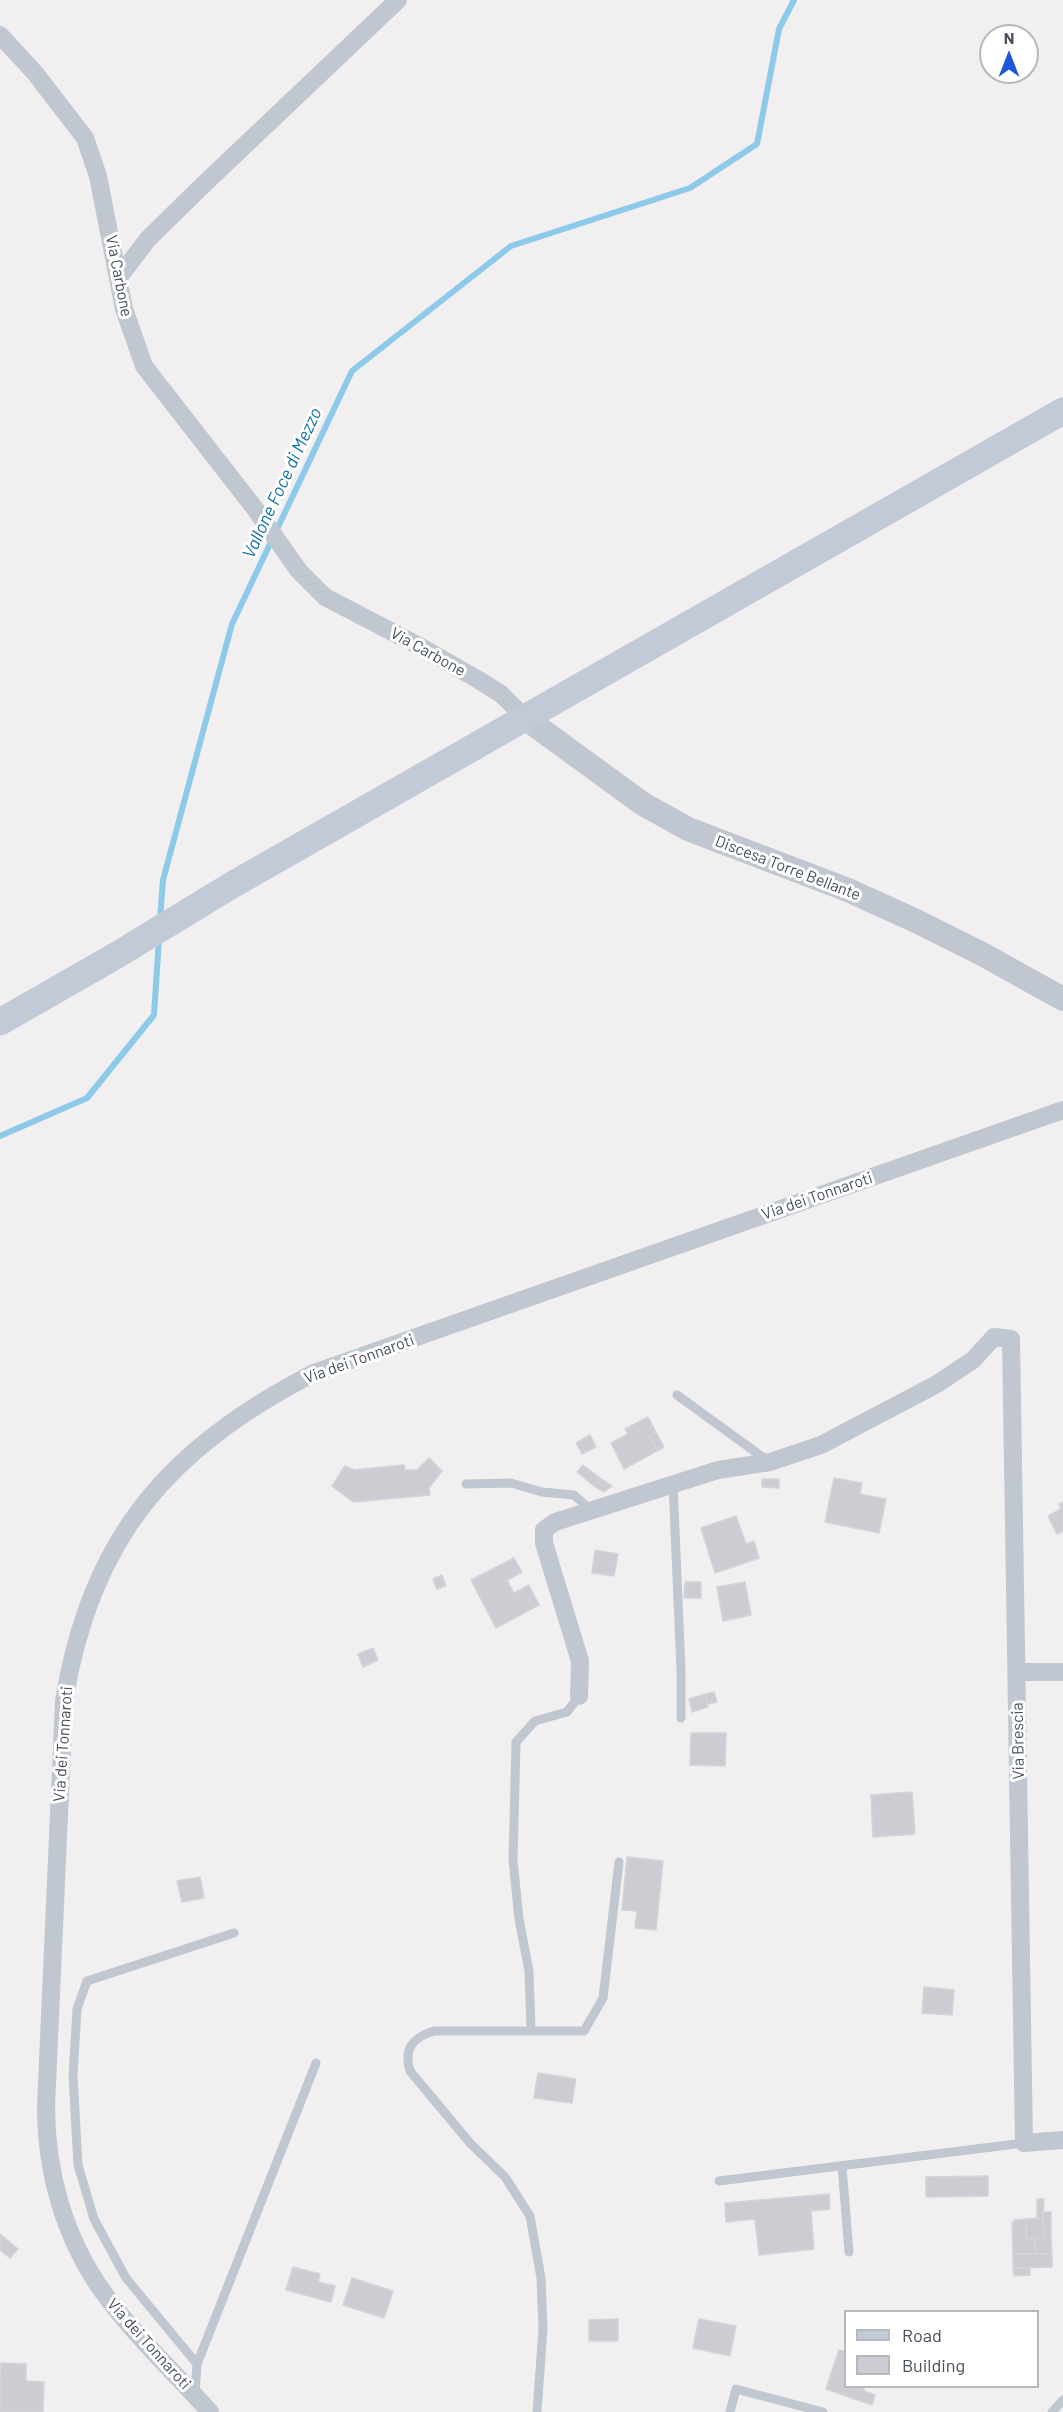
<!DOCTYPE html>
<style>
body{margin:0}
#map{position:relative;width:1063px;height:2412px;overflow:hidden;background:#f1efef;font-family:Barlow,sans-serif}
canvas{display:block}
.legend{position:absolute;left:844px;top:2310px;width:195px;height:78px;box-sizing:border-box;background:#fff;border:2px solid #b5b9bd;margin:0;padding:8px 10px;list-style:none;font-size:18px;color:#474f5b}
.legend li{display:flex;align-items:center;gap:12px;height:30px}
.legend b{width:30px;border:2px solid #b5b9bd}
.north{position:absolute;left:979px;top:24px;width:60px;height:60px;box-sizing:border-box;background:#fff;border:2px solid #b5b9bd;border-radius:50%;rotate:0deg;font-size:16px;font-weight:700;line-height:24px;text-align:center;color:#474f5b}
.north::after{content:'';display:block;margin:auto;width:21px;height:27px;background:#1f57db;clip-path:polygon(50% 0,100% 100%,50% 72%,0 100%)}
</style>
<div id="map">
<canvas width="1063" height="2412"></canvas>
<ul class="legend">
<li><b style="height:8px;background:#c2c9d7"></b>Road</li>
<li><b style="height:16px;background:#cccdd3"></b>Building</li>
</ul>
<div class="north">N</div>
</div>
<script>
const c = document.querySelector('canvas').getContext('2d');
c.lineJoin = 'round';
function trace(path, color, width, dash) { c.strokeStyle = color; c.lineWidth = width; c.lineCap = dash ? 'butt' : 'round'; c.setLineDash(dash || []); c.stroke(path); }
function paint(path, color) { c.fillStyle = color; c.fill(path, 'evenodd'); }
function drawText(font, color, halo, rows, align = 'center') {
  c.font = font + ' Barlow,sans-serif'; c.lineWidth = 6; c.setLineDash([]); c.textBaseline = 'middle'; c.strokeStyle = halo; c.fillStyle = color; for (const [text, x, y, turn = 0] of rows) {
    c.save(); c.translate(x, y); c.rotate((+turn || 0) * Math.PI / 180); c.textAlign = isNaN(turn) ? turn : align; if (halo) c.strokeText(text, 0, 0); c.fillText(text, 0, 0); c.restore();
  }
}
trace(new Path2D(`
 M160,920L163,880L232,624L352,371L511,246L690,188L757,144L779,29L794,0
 M0,1136L87,1098L154,1015L159,939`), '#8dc9e9', 6);
const building = new Path2D(`
 M648,1417L656,1432L649,1436L657,1451L624,1469L611,1443L628,1434L625,1429Z
 M656,1432L664,1447L657,1451L649,1436Z
 M590,1435L596,1447L582,1454L576,1443Z
 M429,1458L442,1471L429,1488L430,1495L353,1502L332,1486L345,1466L354,1470L404,1465L405,1470H417Z
 M583,1465L600,1478L594,1486L577,1472Z
 M600,1478L612,1486L604,1492L594,1486Z
 M834,1478L862,1483L860,1494L886,1499L879,1533L825,1522Z
 M762,1479H779V1488L762,1487Z
 M1063,1502V1531L1057,1534L1048,1516L1061,1509L1059,1504Z
 M736,1516L746,1544L754,1541L759,1558L715,1573L701,1528Z
 M595,1550L618,1554L614,1576L592,1573Z
 M514,1558L522,1572L507,1580L514,1593L529,1585L539,1605L496,1628L471,1580Z
 M442,1575L446,1586L437,1589L433,1579Z
 M685,1582H701V1598H684Z
 M745,1582L751,1615L723,1621L717,1587Z
 M373,1648L378,1660L363,1667L358,1654Z
 M714,1692L717,1702L707,1704L705,1694Z
 M705,1694L708,1707L692,1712L689,1699Z
 M691,1733H726L725,1766L690,1765Z
 M912,1792L915,1834L873,1837L871,1795Z
 M627,1857L663,1861L656,1930L635,1928L637,1911L622,1910Z
 M200,1877L204,1898L182,1902L177,1881Z
 M924,1987L954,1990L952,2015L922,2013Z
 M538,2073L576,2079L572,2103L534,2098Z
 M988,2176V2196L926,2197V2177Z
 M829,2194L830,2209L811,2211L814,2249L759,2255L755,2219L726,2222L725,2203Z
 M1037,2199H1044L1043,2218L1037,2219Z
 M1043,2212H1051V2238L1044,2239Z
 M1043,2218L1044,2239L1051,2238L1052,2254H1035V2239H1026V2219Z
 M1026,2219V2239H1035V2254H1013L1012,2223L1014,2222V2220Z
 M0,2234L18,2249L10,2258L0,2250Z
 M1013,2254H1052V2267L1013,2268Z
 M293,2267L320,2274L318,2282L335,2286L331,2302L286,2290Z
 M1013,2268H1030V2275L1014,2276Z
 M352,2278L393,2291L384,2318L343,2305Z
 M618,2319V2341H589V2320Z
 M699,2319L736,2326L730,2356L693,2348Z
 M839,2350L846,2352V2386H865L864,2391L875,2395L872,2405L826,2389Z
 M1,2363L26,2364V2381L44,2382L43,2412H0Z`);
paint(building, '#cccdd3');
trace(building, '#d3d4da', 1.5);
trace(new Path2D(`
 M677,1395L768,1461
 M466,1484L511,1483L542,1492L574,1495L591,1510
 M673,1484L681,1670V1718
 M531,2031L529,1971L519,1919L513,1860L516,1742L535,1721L567,1712L579,1696
 M842,2166L849,2252
 M719,2181L1024,2143
 M197,2364L126,2278L94,2219L78,2165L73,2076L77,2009L87,1981L234,1933
 M195,2395L197,2364L316,2063
 M537,2412L543,2329L541,2278L530,2216L505,2177L470,2143L410,2071C403,2048 414,2037 434,2031H584L603,1998L619,1862
 M730,2412L736,2389L823,2412
 M1052,2412L1063,2400`), '#c0c7d0', 9);
trace(new Path2D(`
 M0,35L35,73L85,138L98,176L124,309L144,366L256,510L299,571L325,597L423,648L477,679L501,694L525,718
 M119,277L148,239L202,186L398,0
 M1017,1672H1063
 M579,1696L580,1661L544,1543V1530L555,1522L718,1470L770,1462L821,1445L937,1384L973,1360L994,1337L1011,1339L1024,2143L1063,2140
 M210,2412C174,2372 134,2335 103,2292C64,2237 46,2172 46,2106L64,1702C90,1537 169,1448 314,1373L1063,1110`), '#c0c7d0', 18);
trace(new Path2D(`
 M525,718L643,804L688,829L848,890L916,921L984,955L1063,999`), '#c0c7d0', 24);
trace(new Path2D(`
 M0,1022L117,955L232,885L1063,411`), '#c2c9d7', 27);
drawText('16px', '#474f5b', '#fff', [
 ["Via Carbone",119,276,79],
 ["Via Carbone",428,652,29],
 ["Discesa Torre Bellante",788,868,21],
 ["Via dei Tonnaroti",817,1196,-19],
 ["Via dei Tonnaroti",359,1359,-20],
 ["Via Brescia",1018,1741,-91],
 ["Via dei Tonnaroti",63,1744,-86],
 ["Via dei Tonnaroti",149,2344,48]
]);
drawText('italic 18px', '#1171a5', '#fff', [
 ["Vallone Foce di Mezzo",282,483,-65]
]);
</script>
